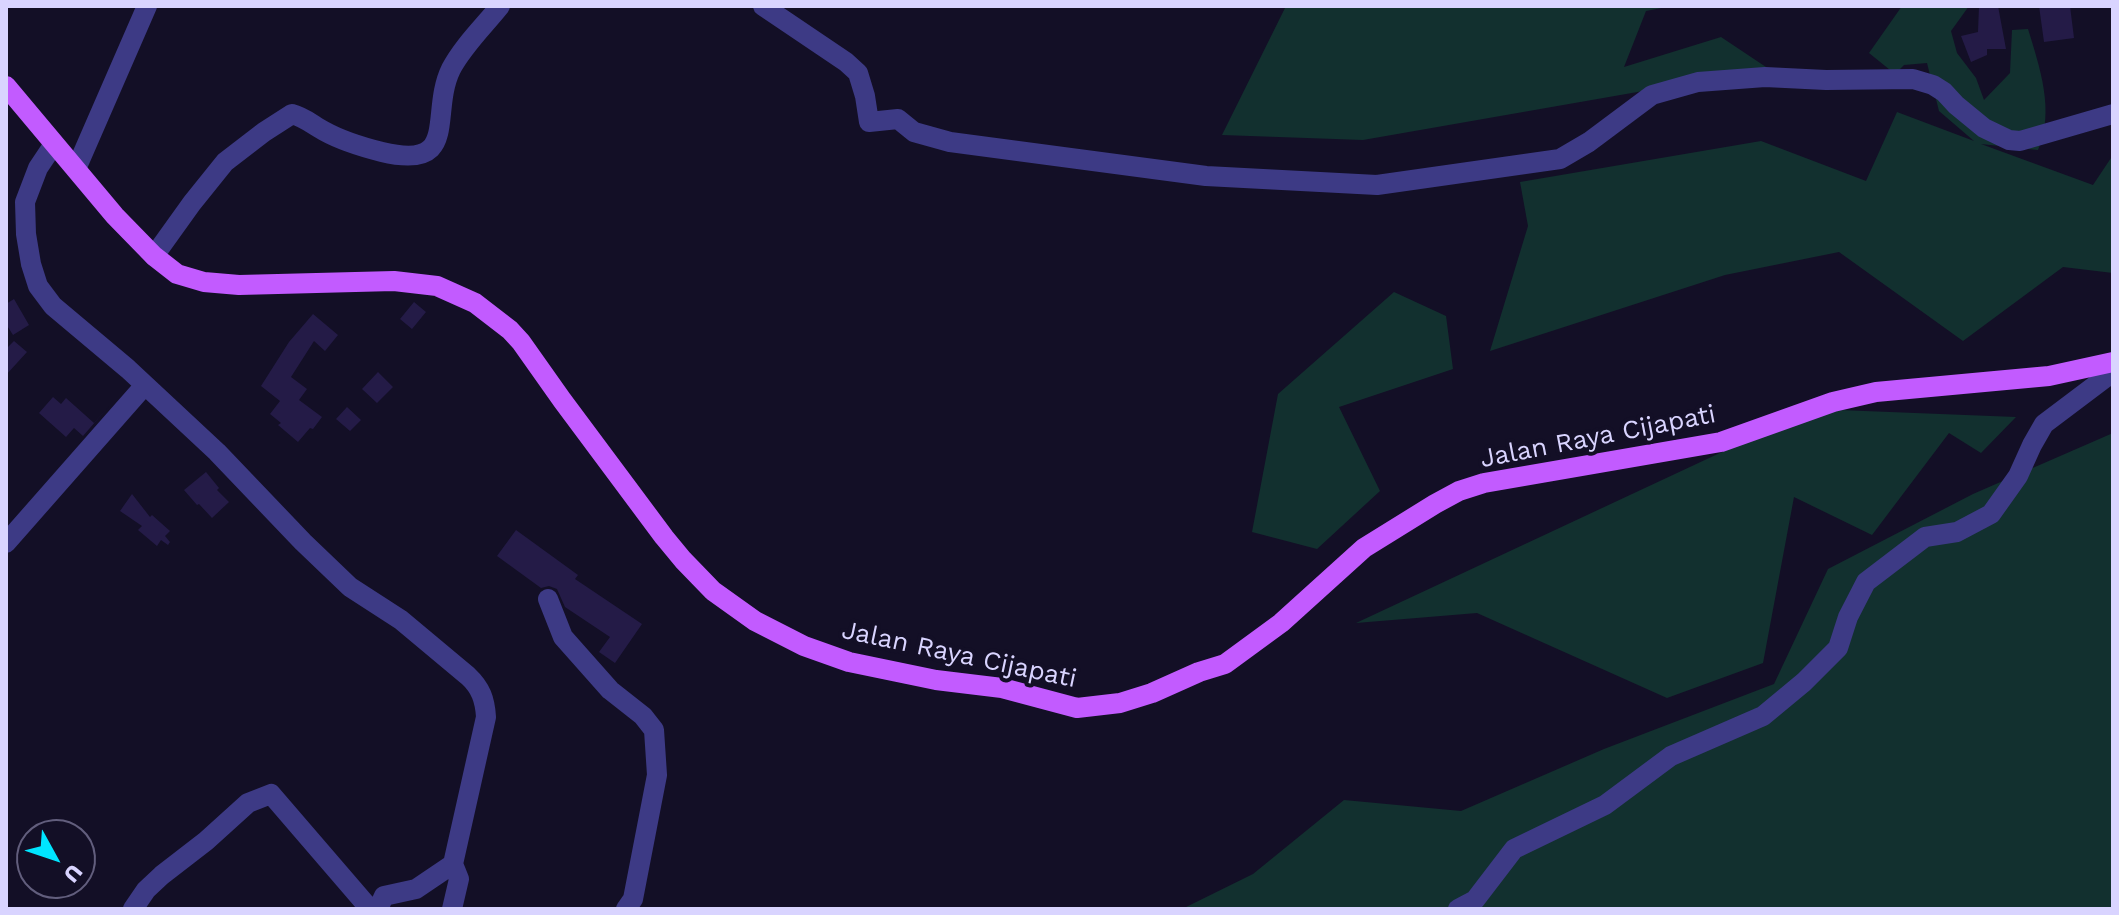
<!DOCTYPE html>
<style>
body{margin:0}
#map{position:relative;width:2119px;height:915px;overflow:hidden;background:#130f26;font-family:"Work Sans",sans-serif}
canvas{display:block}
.frame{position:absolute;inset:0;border:8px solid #d9d4ff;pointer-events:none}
.north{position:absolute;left:16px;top:819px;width:80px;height:80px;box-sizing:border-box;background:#130f26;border:2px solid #625e7d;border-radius:50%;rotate:130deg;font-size:22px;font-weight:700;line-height:32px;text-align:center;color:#d9d4ff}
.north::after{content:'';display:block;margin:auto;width:28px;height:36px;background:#00e5ff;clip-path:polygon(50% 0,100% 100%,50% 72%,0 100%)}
</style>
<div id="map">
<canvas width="2119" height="915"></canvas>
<div class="frame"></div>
<div class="north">U</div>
</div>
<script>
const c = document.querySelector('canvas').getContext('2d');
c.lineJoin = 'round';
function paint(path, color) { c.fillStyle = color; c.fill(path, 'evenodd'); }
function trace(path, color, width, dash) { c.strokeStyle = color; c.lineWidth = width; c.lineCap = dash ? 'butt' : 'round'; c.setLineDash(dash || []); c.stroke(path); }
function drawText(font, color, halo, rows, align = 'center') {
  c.font = font + ' "Work Sans",sans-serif'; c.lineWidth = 8; c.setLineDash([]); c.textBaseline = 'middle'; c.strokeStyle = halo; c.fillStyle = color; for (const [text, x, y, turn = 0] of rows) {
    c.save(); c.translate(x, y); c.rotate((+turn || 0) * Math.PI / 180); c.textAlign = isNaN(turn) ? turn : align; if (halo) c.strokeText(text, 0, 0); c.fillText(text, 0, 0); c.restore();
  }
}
paint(new Path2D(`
 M1286,6H1672L1646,11L1624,67L1721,37L1769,69L1363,140L1222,135Z
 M1902,6H1969L1951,31L1957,53L1976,78L1984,100L2010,73L2012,30L2028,29C2040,68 2055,111 2038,150L1981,144L2093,185L2113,155V273L2063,267L1963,341L1839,252L1725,275L1490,351L1528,226L1520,182L1761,141L1866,181L1897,112L1974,141L1939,111L1927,63L1904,65L1895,74L1869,53Z
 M1394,292L1446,316L1453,369L1339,407L1380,491L1317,549L1252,532L1278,394Z
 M1814,409L2016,417L1981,453L1949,433L1872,535L1794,497L1763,663L1667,698L1477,613L1356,623Z
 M2113,433V909H1182L1253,874L1344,800L1461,811L1604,749L1774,684L1828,569L1973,494Z`), '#12302f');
paint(new Path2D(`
 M1979,6H1998L2006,49H1987V55L1971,62L1961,36L1978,32Z
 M2039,6H2070L2074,38L2044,42Z
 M14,299L29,325L13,335L6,324V304Z
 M414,302L426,312L412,329L400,319Z
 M313,314L338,335L325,351L314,341L291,377L307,389L299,400L322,417L313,429L310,428L298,442L278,425L281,423L270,414L280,401L261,386L289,342Z
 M14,341L27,352L6,375V349Z
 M378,372L393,387L377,403L362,389Z
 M53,397L61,404L66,398L94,423L109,406L83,436L74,428L66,437L39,413Z
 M347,407L361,420L350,431L336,419Z
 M206,472L219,488L217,490L229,502L212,518L199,504L197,505L184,490Z
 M132,494L150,517L152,515L170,531L165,536L170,542L168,545L161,540L157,546L138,530L142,526L120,511Z
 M516,530L578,575L575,579L642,624L615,663L599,652L610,637L565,607L557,589L549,586L541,588L497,556Z`), '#241b47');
trace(new Path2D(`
 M763,6L846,62L858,73L865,96L869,122L898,119L914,132L950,142L1206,176L1377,185L1560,159L1589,142L1652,95L1698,82L1765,77L1826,80L1913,79L1933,85L1944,92L1956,105L1984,128L2009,140L2020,141L2113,114
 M54,144L38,168L25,202L26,234L31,264L38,286L53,306L128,369L217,452L303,542L350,587L401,620L468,676C481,688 485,700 486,717L453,864L459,879L452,909
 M76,169L147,6
 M154,256L192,203L225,162L264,132L292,114C304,117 313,125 324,131C342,141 362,147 382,152C461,171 429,114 451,69C463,46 484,26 500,6
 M6,543L145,385
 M548,599L563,637L610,690L643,716L654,730L657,775L633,899L626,909
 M133,909L146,890L162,875L206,841L248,803L271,794L370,909
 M378,909L384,896L416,889L453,864
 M1458,909L1475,900L1514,849L1605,805L1671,756L1763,716L1804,682L1838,648L1848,617L1866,582L1925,537L1957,532L1991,514L2018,476L2032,445L2044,424L2113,372`), '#3d3a85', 20);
trace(new Path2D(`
 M6,86L115,216L154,256L177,274L204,282L239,285L394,281L437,286L475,303L510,330L521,342L562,400L664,537L683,560L713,591L755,621L804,646L849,662L936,680L1002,688L1077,708L1120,703L1152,693L1199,672L1225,664L1281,623L1364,548L1435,504L1459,491L1484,483L1721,442L1833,402L1876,392L2049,376L2113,362`), '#c25bff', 20);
drawText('26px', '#d9d4ff', '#130f26', [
 ["Jalan Raya Cijapati",1598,437,-11],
 ["Jalan Raya Cijapati",959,655,12]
]);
</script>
